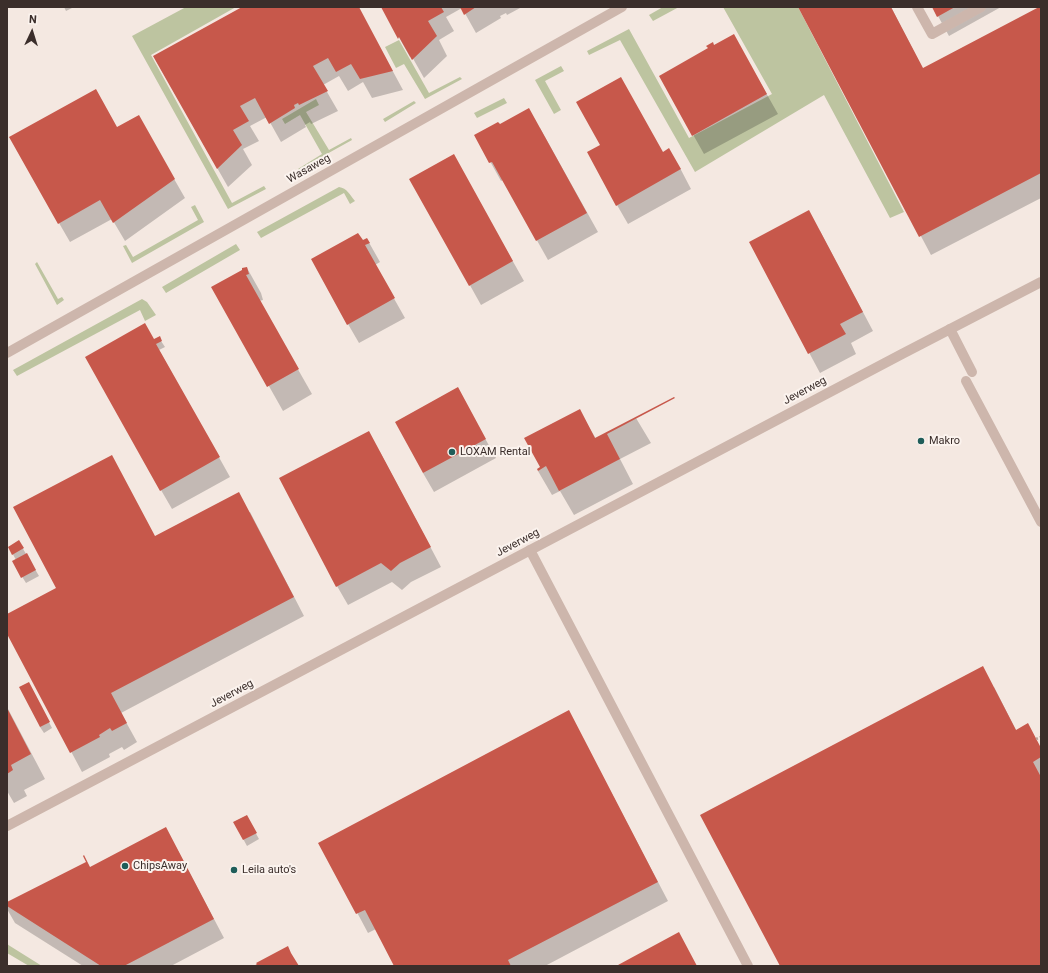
<!DOCTYPE html>
<style>
body{margin:0}
#map{position:relative;width:1048px;height:973px;overflow:hidden;background:#f4e8e1;font-family:Roboto,sans-serif}
canvas{display:block}
.frame{position:absolute;inset:0;border:8px solid #3b2e2b;pointer-events:none}
.north{position:absolute;left:12px;top:12px;width:40px;height:40px;-webkit-text-stroke:3px #fbf3ee;paint-order:stroke;rotate:4deg;font-size:11px;font-weight:700;line-height:16px;text-align:center;color:#3b2e2b}
.north::after{content:'';display:block;margin:auto;width:14px;height:18px;background:#3b2e2b;clip-path:polygon(50% 0,100% 100%,50% 72%,0 100%)}
</style>
<div id="map">
<canvas width="1048" height="973"></canvas>
<div class="frame"></div>
<div class="north">N</div>
</div>
<script>
const c = document.querySelector('canvas').getContext('2d');
c.lineJoin = 'round';
function paint(path, color) { c.fillStyle = color; c.fill(path, 'evenodd'); }
function trace(path, color, width, dash) { c.strokeStyle = color; c.lineWidth = width; c.lineCap = dash ? 'butt' : 'round'; c.setLineDash(dash || []); c.stroke(path); }
function drawText(font, color, halo, rows, align = 'center') {
  c.font = font + ' Roboto,sans-serif'; c.lineWidth = 4; c.setLineDash([]); c.textBaseline = 'middle'; c.strokeStyle = halo; c.fillStyle = color; for (const [text, x, y, turn = 0] of rows) {
    c.save(); c.translate(x, y); c.rotate((+turn || 0) * Math.PI / 180); c.textAlign = isNaN(turn) ? turn : align; if (halo) c.strokeText(text, 0, 0); c.fillText(text, 0, 0); c.restore();
  }
}
paint(new Path2D(`
 M186,7H236L151,55L232,203L264,186L266,189L228,209L132,36Z
 M663,7H679L653,21L649,15Z
 M723,7H798L904,212L890,218L824,95L695,172L620,40L589,55L587,51L629,29L689,138L772,94Z
 M399,40L429,93L460,77L462,79L425,99L404,64L396,68L385,47Z
 M561,66L564,71L545,81L561,110L554,114L535,80Z
 M504,98L507,103L477,118L474,113Z
 M316,99L319,105L306,112L329,150L351,138L352,140L298,170V169L322,154L300,115L285,124L282,119Z
 M414,101L416,103L385,122L383,119Z
 M339,187C347,188 350,195 355,201L350,204L344,193L261,238L257,232Z
 M195,205L204,222L132,263L123,246L126,245L133,257L198,220L191,207Z
 M236,244L240,250L166,293L162,287Z
 M37,262L58,299L62,297L64,300L57,305L35,264Z
 M142,299L147,302L156,315L145,321L140,310L17,376L13,370Z
 M7,944L10,946L42,966H29L7,953Z`), '#bdc4a0');
paint(new Path2D(`
 M64,7H74L66,11Z
 M243,7H358L403,90L372,98L363,82L348,91L339,76L323,85L338,111L311,124L310,122L305,125L306,127L281,142L267,117L250,126L259,141L243,149L252,165L228,187L154,57Z
 M382,7H522L507,15L506,13L500,16L501,18L476,33L462,8L446,17L454,31L439,40L447,56L424,78L411,55L410,57Z
 M799,7H891L923,69L1041,7V198L931,255Z
 M933,7H1001L949,36Z
 M714,46L744,54L778,114L704,154L660,76Z
 M138,116L185,198L125,241L112,219L70,242L59,223L117,128Z
 M540,128L598,232L548,260L503,180L501,181L476,136Z
 M601,145L662,153L680,168L691,189L628,224L617,205Z
 M464,175L524,281L481,305L411,180Z
 M820,231L873,331L851,343L856,354L820,373L750,242Z
 M367,239L380,262L375,265L405,318L359,343L348,324L362,242Z
 M247,268L261,293L263,300L259,301L312,394L283,411L213,287Z
 M159,338L165,347L159,350L230,477L172,509L161,490L154,341Z
 M468,408L496,458L434,492L423,473Z
 M579,410L596,439L636,418L651,443L620,459L633,484L574,515L560,491L552,495L538,471Z
 M380,452L441,567L411,582L402,590L392,582L348,605L337,586Z
 M250,512L304,616L121,713L137,742L124,750L122,747L109,754L110,757L82,772L7,631V615Z
 M19,542L39,576L26,583L13,562L16,560L9,547Z
 M994,687L1016,730L1041,748V966H781Z
 M32,689L52,728L44,733L40,727Z
 M7,707L45,779L24,790L27,796L14,803L7,791Z
 M579,731L668,901L545,966H395L376,929L368,933L320,843Z
 M246,816L259,839L247,846L234,822Z
 M176,847L224,938L171,966H83L15,923L7,909V903L90,868Z`), '#0003');
paint(new Path2D(`
 M242,7H359L393,71L360,79L351,64L336,72L328,58L313,66L328,91L299,105L298,103L294,105L295,108L269,124L255,98L240,106L249,121L233,130L242,145L217,169L153,56Z
 M381,7H441L444,12L428,21L437,36L412,60L399,37L398,39Z
 M460,7H476L464,15Z
 M798,7H891L923,68L1039,7H1041V173L919,237Z
 M932,7H955L937,17Z
 M734,34L767,94L692,136L659,76L708,48L706,46L713,42L714,45Z
 M621,77L663,152L669,148L681,169L616,206L587,152L600,145L576,102Z
 M96,89L117,127L139,115L175,179L113,223L100,200L58,224L9,137Z
 M529,108L587,213L536,241L492,162L489,163L474,135L498,122L500,124Z
 M454,154L513,261L469,286L409,179Z
 M809,210L863,312L840,324L846,334L808,354L749,242Z
 M358,233L363,240L367,238L370,243L365,245L395,298L347,325L311,259Z
 M247,267L249,274L246,275L299,369L267,387L211,287L242,270V268Z
 M145,323L154,339L160,336L162,341L156,344L220,457L160,491L85,357Z
 M458,387L486,439L423,473L395,422Z
 M674,397L675,398L607,434L620,459L559,491L546,466L538,471L537,469L540,467L524,438L580,409L595,438Z
 M369,431L431,547L400,563L391,571L381,563L336,587L279,478Z
 M112,455L155,536L239,492L294,597L111,693L127,723L112,731L110,728L99,735L100,737L70,753L7,634V614L56,588L13,507Z
 M19,540L24,548L12,555L8,547Z
 M27,553L36,570L21,578L12,561Z
 M983,666L1016,730L1028,723L1041,748V757L1033,762L1041,777V966H780L700,815Z
 M29,682L50,722L40,727L19,687Z
 M7,708L31,754L11,765L13,770L7,774Z
 M569,710L658,882L508,960L511,966H394L365,910L356,914L318,843Z
 M247,815L257,833L243,840L233,822Z
 M166,827L214,919L124,966H101L7,906V902L86,862L83,856L84,855L90,867Z
 M679,932L697,966H619L618,965Z
 M288,946L291,953L299,966H254L257,964L256,963Z`), '#c7584b');
trace(new Path2D(`
 M1036,739L1041,737`), '#b9a096', 2.5, [2, 2]);
trace(new Path2D(`
 M917,7L932,34L981,7
 M950,329L972,372
 M966,381L1041,522
 M530,550L748,966`), '#cdb6ac', 10);
trace(new Path2D(`
 M7,353L622,7
 M7,826L902,354L1041,282`), '#cdb6ac', 10);
for (const [x, y, r, color] of [
 [921,441,4,"#1f5d59"],
 [452,452,4,"#1f5d59"],
 [125,866,4,"#1f5d59"],
 [234,870,4,"#1f5d59"]
]) { const dot = new Path2D(); dot.arc(x, y, r, 0, 2 * Math.PI); c.fillStyle = color; c.fill(dot); trace(dot, '#fbf3ee', 1.5); }
drawText('11px', '#3b2e2b', '#fbf3ee', [
 ["Wasaweg",309,169,-29],
 ["Jeverweg",805,391,-28],
 ["Jeverweg",518,543,-28],
 ["Jeverweg",232,694,-28]
]);
drawText('11px', '#3b2e2b', '#fbf3ee', [
 ["Makro",929,441],
 ["LOXAM Rental",460,452],
 ["ChipsAway",133,866],
 ["Leila auto's",242,870]
], 'left');
</script>
